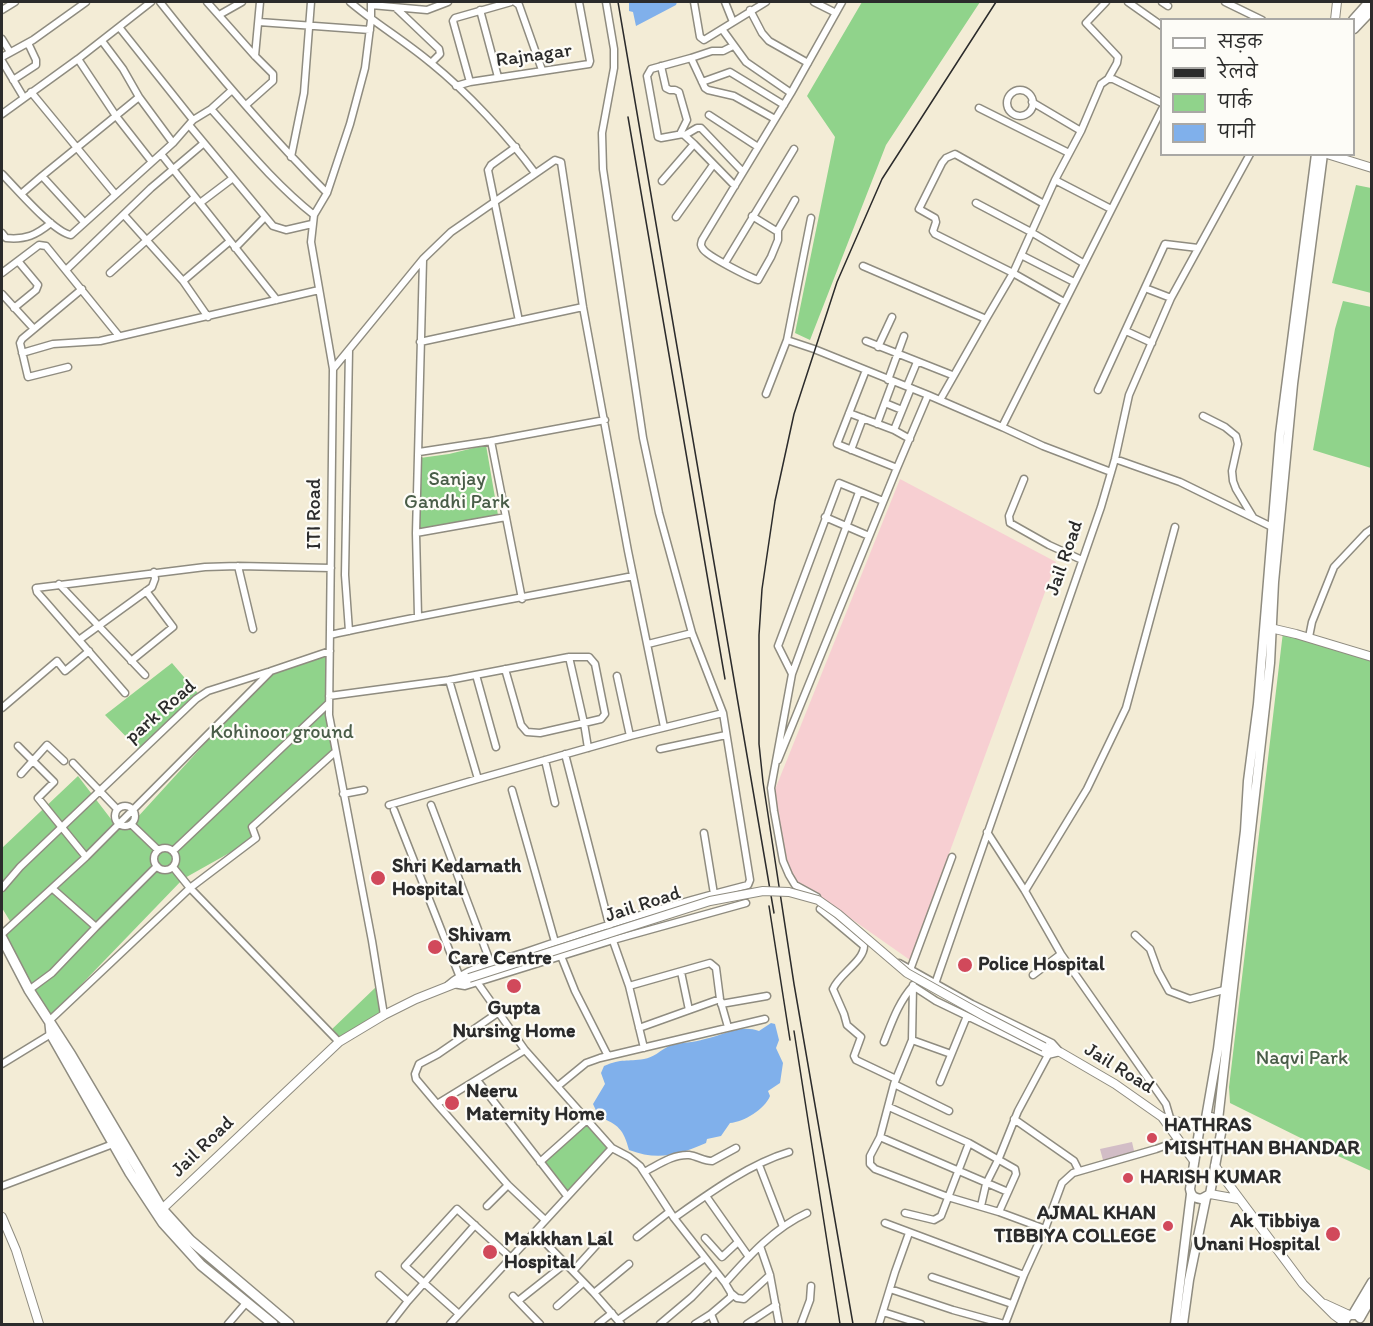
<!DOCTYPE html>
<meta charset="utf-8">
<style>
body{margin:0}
#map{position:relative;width:1373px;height:1326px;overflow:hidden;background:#f3ecd6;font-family:Itim,"Playpen Sans Deva",sans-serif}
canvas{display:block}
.frame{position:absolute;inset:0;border:3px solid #2b2b2b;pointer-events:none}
.legend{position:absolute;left:1160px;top:18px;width:195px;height:138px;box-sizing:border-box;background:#fdfcf7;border:2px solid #a9a8a5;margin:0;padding:8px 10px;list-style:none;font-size:18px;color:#2b2b2b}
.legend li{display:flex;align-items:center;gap:12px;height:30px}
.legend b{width:30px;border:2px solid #a9a8a5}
</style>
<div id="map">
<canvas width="1373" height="1326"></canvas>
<div class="frame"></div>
<ul class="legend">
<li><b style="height:8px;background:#fff"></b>सड़क</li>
<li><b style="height:8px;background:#2b2b2b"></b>रेलवे</li>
<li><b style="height:16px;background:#90d38b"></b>पार्क</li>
<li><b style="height:16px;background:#80b0eb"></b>पानी</li>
</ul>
</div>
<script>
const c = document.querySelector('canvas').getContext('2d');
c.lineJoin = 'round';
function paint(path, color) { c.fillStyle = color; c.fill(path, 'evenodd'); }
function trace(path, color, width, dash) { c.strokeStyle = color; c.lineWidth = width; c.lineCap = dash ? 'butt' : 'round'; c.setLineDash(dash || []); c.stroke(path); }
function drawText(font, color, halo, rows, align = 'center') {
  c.font = font + ' Itim,sans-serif'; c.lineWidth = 4.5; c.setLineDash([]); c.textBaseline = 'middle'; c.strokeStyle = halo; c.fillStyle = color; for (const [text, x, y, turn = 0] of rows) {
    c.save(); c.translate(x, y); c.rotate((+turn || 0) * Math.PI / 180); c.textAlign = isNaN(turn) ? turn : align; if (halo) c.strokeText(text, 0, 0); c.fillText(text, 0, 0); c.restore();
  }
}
paint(new Path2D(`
 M900,479L1056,562L910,960L790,876L774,792Z`), '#f7cfd2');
paint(new Path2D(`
 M1132,1142L1135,1155L1103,1160L1100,1149Z`), '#d2bdc6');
paint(new Path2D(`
 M862,2H980L886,145L810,340L795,333L835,137L807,96Z
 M1356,185L1371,188V293L1332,283Z
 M1343,301L1371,307V468L1313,450L1335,329Z
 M486,445L499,521L418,536L420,458L449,454Z
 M1283,632L1371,661V1171L1327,1151L1230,1103L1229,1087Z
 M330,651L329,696L335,752L251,826L256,838L183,879L49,1018L2,938L13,926L2,908V848L78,776L114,823L135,820L271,671Z
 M172,663L202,698L139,750L105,715Z
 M376,987L382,1012L337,1040L329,1032Z
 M587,1123L609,1148L568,1193L543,1163Z`), '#90d38b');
paint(new Path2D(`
 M629,2H677L676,5L636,26L633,12L629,11Z
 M771,1023L775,1024L779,1040L776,1048L783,1063L780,1083L768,1091L770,1096C765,1109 744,1122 730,1123L721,1136L707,1139L706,1143C678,1155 658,1161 629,1150C624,1130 618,1124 599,1117L593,1104L605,1084L601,1073L604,1066C622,1058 627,1062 644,1059C653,1058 661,1050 669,1046C681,1042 693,1043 705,1039C723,1035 741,1024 759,1031Z`), '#80b0eb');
const minor = new Path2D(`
 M160,2C212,68 267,133 327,193
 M207,2L255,56L273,74V81L246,105
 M350,2C376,24 405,41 431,63C467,92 508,136 535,173
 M371,2V20L365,68L350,124L327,193L314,215L311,242L333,369L329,715L372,941L384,1015
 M515,2L519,5L542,70
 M694,2L700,37L704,40L766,2
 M725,2L733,22
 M814,2L836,13
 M1106,2L1086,23L1118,57L1117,63L1108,79
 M1128,2L1162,26
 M1162,2L1168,6
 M1225,2L1262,20
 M371,5L427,10L448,2
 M396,8L439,49L440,54L431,63
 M2,10L15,2
 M480,10L498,77
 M750,10L762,33L769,41L808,63
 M219,15L242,2
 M259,22L370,30
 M119,27L193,120
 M722,29L746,62L791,93
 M2,39L10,52
 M102,41L123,69L139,97L173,143
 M255,56L260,2
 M2,57L33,40L86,2
 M691,58L712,51H723L733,46
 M78,59L151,2
 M2,61L24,98
 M661,66L666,88L670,90H675L679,92L687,120L680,134
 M13,80L36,65V60L28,43
 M470,82L453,21L455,18L511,2
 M702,82L730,72L784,105
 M456,86L470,82L589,64L590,61L579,2
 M1007 103a13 13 0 1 1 26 0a13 13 0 1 1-26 0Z
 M31,92L115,194
 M1032,102L1081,131
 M979,108L1069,153
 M211,109C244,146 275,184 314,215
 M2,114L78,59L116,116L152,162
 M709,115L758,147
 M189,125L273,226L286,230L312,224
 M685,135L697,128H701L743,172
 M694,144L683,134L661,138L658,137L647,76L651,69L691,58L705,88L708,90L734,96L775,119
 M516,147L491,165L488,170L519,321
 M161,154L277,300
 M291,157L304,93L311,2
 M2,174C16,188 53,232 71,235L173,143L193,120L211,109L232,90
 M42,176L139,97
 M1055,180L1111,209
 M662,181L694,144L735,186
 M21,194L42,176L84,222
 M795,200L778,230V240L771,257L758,280C749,277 707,256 703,249C700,245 701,244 702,240L791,93L842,2
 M200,203L233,178
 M976,203L1031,232L1083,263
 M1044,204L955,154L946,158L942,163L919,209L935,218L936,222L933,231L935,234L1013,273L1064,302
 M124,215L183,281L208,317
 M752,216L778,232
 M676,217L713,165
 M2,233L6,238C26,240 36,235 51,223
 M235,248L265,217
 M1021,255L1074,282
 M725,263L794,149
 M863,266L986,319L1013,273L1055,180L1081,131L1101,84L1108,79H1113L1162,103
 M66,270L151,188L204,143
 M2,273L39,245L46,246L119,336
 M110,273L195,197
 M183,281L230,241
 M1145,288L1171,298
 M2,294L34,329
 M14,308L36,290L38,285L18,261
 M1126,331L1152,343
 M866,341L952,375
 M420,342L583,307
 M878,347L892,317
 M22,353L53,344L100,341L319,290
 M68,367L28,377L20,343L22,339L82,289
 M333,369L423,259L451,232L555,160L561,162L583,307L628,551L664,727
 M866,370L837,444L897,468
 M888,380L904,336
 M907,386L917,362
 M1098,390L1165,244L1198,248
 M766,394L787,340L811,218
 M928,395L1002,427L1162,109
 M940,400L986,319
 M885,403L902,410
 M849,413L894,430L910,439
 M1203,416L1225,427L1236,436L1238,444L1232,471L1233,481L1236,489L1253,517
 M877,424L893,381
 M1002,427L1043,446L1111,472
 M894,430L911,388
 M851,450L863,418
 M419,452L491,441
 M1115,459L1180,482L1274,528
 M1024,479L1009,516L1010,523L1049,545L1082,560
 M825,517L869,536
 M416,533L506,517
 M238,566L253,629
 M59,584L145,675
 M522,599L491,441L605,420
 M418,616L416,533L423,260
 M349,631L345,575L349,350
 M330,635C431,613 532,596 633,576
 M1309,637L1312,622L1334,567L1366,533L1372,529
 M79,640L152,587L155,579L154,572
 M648,644L692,633
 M131,661L173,627L146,591
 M505,669L521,725L527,732L540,733L584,723L569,657
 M792,674L859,492
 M476,675L496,747
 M617,676L630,736
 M449,680L478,779L630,736L723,713
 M125,693L37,592L36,588L205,567L238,566L331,568
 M329,696L449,680L569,657H589L595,664L605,714L601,719L584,723L588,748
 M2,708L57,661L65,671L89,651
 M18,746L54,782L38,798L86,857
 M660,749L726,735
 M335,752L252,827L256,838L190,888L339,1042
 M565,754L610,928
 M545,760L555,803
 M778,760L897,468L928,395L814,349L787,340
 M73,763L117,809
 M21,774L47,745L64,761
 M512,790L555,942
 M343,794L364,790
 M389,805L478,779
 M431,805L491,964
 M115 816a10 10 0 1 1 20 0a10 10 0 1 1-20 0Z
 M394,810L459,975
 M132,825L158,850
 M987,832L1025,891L1061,954L1166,1104L1171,1121
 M704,833L714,894
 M154 859a11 11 0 1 1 22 0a11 11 0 1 1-22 0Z
 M173,851L329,703
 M2,888L20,867L196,699L208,691L268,672
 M1025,891L1087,789L1126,708L1175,527
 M817,897L795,885L789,875L783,861L774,811L771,788L792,674L778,646L839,483L883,501
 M820,909L864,946C864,961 839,974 833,989L844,1014L847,1025L861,1037L854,1056L856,1060L896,1079
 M96,927L157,866
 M2,934L86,857L271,671L330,651
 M1135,935L1150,949L1158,971L1169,991L1190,999L1224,990
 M612,938L629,986L644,1048
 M561,956L575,991L608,1056
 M910,970L952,857
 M681,972L689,1010
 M1033,975L1061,954
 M453,984L465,986L613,940L746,903
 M935,984L1101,507L1115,459L1129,395L1171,298L1250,154
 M448,985C468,967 498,961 523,953C596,928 670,905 744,886L748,885L750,880L723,713L692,633L659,513L643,438L603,169L602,133L614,68V49L606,2
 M913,985L912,1040L894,1084L880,1137L870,1156V1164L875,1169L883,1172L948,1197L999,1212L1045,1229
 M629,986L710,963L716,968L720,999L728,1027
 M29,990L52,973L96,927L53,889
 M721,1004L767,996
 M499,1012L438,1054L419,1064L415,1074L416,1079L437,1104L508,1185L545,1220
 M49,1021L190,888L173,867
 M639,1028L720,999
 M912,1040L951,1054
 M884,1042C892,1022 898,1003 913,986L936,1001L1048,1055L1060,1052L1052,1043L972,1004L899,963
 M2,1064L51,1034
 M477,1080L567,1196
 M940,1082L967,1016
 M894,1084L949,1111
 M558,1086L586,1063L600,1058L765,1019
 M437,1104L525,1050
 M889,1107L969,1143L1015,1169L1016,1174L999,1212
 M1014,1119L1074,1161L1079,1171
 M880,1137L1008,1192
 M612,1148L629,1157L640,1166L674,1218L725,1283C749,1256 774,1228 807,1213
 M540,1162L587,1120
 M759,1165L783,1227
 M644,1172C658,1165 673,1154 689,1155C697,1156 704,1161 712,1161L736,1148
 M2,1186L113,1144
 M706,1196L749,1257
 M487,1206L508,1185
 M981,1206L986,1184L999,1158L1018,1111L1048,1055
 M905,1213L934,1220L941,1216L969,1143
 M674,1218C708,1194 749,1164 789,1152
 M885,1223L1024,1275
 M535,1232L594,1293L621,1324
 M637,1237L669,1212
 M705,1238L722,1257L738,1242
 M760,1246L770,1275L779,1324
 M573,1271L601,1240L608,1236
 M379,1275L408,1301L390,1324
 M932,1277L1012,1304
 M890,1289L953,1310L1004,1324
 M594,1293L629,1264
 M731,1293L737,1298L744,1299L770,1275
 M513,1296L540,1324
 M408,1301L475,1225
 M518,1301L566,1263
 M557,1306L583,1283
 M883,1312L921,1324
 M459,1314L405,1266L457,1209L511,1258
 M711,1314L715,1324
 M618,1320L705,1258
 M228,1324L246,1303
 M450,1324L612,1148L525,1050L477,982
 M598,1324L612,1313
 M660,1324L692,1297L716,1272
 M695,1324L711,1314L731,1297V1293L725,1283
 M747,1324L776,1305
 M801,1324L810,1300L811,1286
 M879,1324L895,1272L909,1233
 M1005,1324L1024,1275L1045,1229L1062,1183L1073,1173L1156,1149L1178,1141`);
const tertiary = new Path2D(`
 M1335,20L1337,2
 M1327,154L1372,168
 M1266,627L1296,634L1372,657
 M1044,1047L1060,1052L1115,1084L1162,1117L1187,1124L1201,1123
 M1162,1117L1194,1161
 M1215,1166L1303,1284L1334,1315L1345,1323
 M1210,1194L1238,1199
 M160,1211L339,1042L384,1015L416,999L469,978
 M2,1217L16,1250L39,1324
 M1325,1304L1349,1315`);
const secondary = new Path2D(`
 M1353,20L1369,2
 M1354,29L1372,10
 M1206,1118L1218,1049L1245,831L1248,781L1258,704L1280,434L1316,154
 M1218,1120L1211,1117C1203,1119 1201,1124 1199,1132L1190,1189C1191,1196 1194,1198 1201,1199L1210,1194L1221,1133V1126L1218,1120L1270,663L1274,582L1293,384L1323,154
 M1353,1314L1372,1282
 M1360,1318L1372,1297
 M1175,1324L1191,1194
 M1183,1324L1189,1280L1206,1198
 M1345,1324V1320L1349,1315H1357L1360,1318`);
const primary = new Path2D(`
 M2,938L29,990L71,1055L162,1209L190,1240L289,1324
 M50,1024L51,1034L130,1173L163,1223L201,1265L273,1324`);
trace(minor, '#8f8c80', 9);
trace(tertiary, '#8f8c80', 10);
trace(secondary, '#8f8c80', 11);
trace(primary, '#8f8c80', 12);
trace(minor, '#fff', 6);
trace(tertiary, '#fff', 8);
trace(secondary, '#fff', 8);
trace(primary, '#fff', 9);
trace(new Path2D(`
 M618,2L774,913
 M628,117L725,679
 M769,906L790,1040
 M794,1031L840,1324
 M853,1324L794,984L763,782L759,744V635L762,589L775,501L794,414L837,282L882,179L996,2`), '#2b2b2b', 1.5);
const tertiaryBridge = new Path2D(`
 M469,978L710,901L763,891L789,892L818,900L838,914L907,973L984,1016L1044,1047`);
trace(tertiaryBridge, '#8f8c80', 10, []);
trace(tertiaryBridge, '#fff', 8);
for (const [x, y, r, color] of [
 [378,878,8,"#d1495b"],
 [435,947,8,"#d1495b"],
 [965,965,8,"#d1495b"],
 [514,986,8,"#d1495b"],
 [452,1103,8,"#d1495b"],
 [1152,1138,6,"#d1495b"],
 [1128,1178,6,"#d1495b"],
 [1168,1226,6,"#d1495b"],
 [1333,1234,8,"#d1495b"],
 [490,1252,8,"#d1495b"]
]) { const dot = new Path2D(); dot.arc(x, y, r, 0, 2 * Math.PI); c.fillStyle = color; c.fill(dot); trace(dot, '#fdfcf7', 2); }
drawText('20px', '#2b2b2b', '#fdfcf7', [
 ["Rajnagar",534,56,-8],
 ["ITI Road",315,514,-90],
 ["Jail Road",1065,558,-71],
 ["park Road",161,712,-41],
 ["Jail Road",643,905,-18],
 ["Jail Road",1119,1069,32],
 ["Jail Road",203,1147,-44]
]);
drawText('20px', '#495d48', '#fdfcf7', [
 ["Sanjay",457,480],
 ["Gandhi Park",457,503],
 ["Kohinoor ground",282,733],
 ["Naqvi Park",1302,1059]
]);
drawText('bold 20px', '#2b2b2b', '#fdfcf7', [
 ["Shri Kedarnath",392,867],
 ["Hospital",392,890],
 ["Shivam",448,936],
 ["Care Centre",448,959],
 ["Police Hospital",978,965],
 ["Gupta",514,1009,"center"],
 ["Nursing Home",514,1032,"center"],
 ["Neeru",466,1092],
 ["Maternity Home",466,1115],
 ["HATHRAS",1164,1126],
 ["MISHTHAN BHANDAR",1164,1149],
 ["HARISH KUMAR",1140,1178],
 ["AJMAL KHAN",1156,1214,"right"],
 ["TIBBIYA COLLEGE",1156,1237,"right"],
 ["Ak Tibbiya",1320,1222,"right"],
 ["Unani Hospital",1320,1245,"right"],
 ["Makkhan Lal",504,1240],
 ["Hospital",504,1263]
], 'left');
</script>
